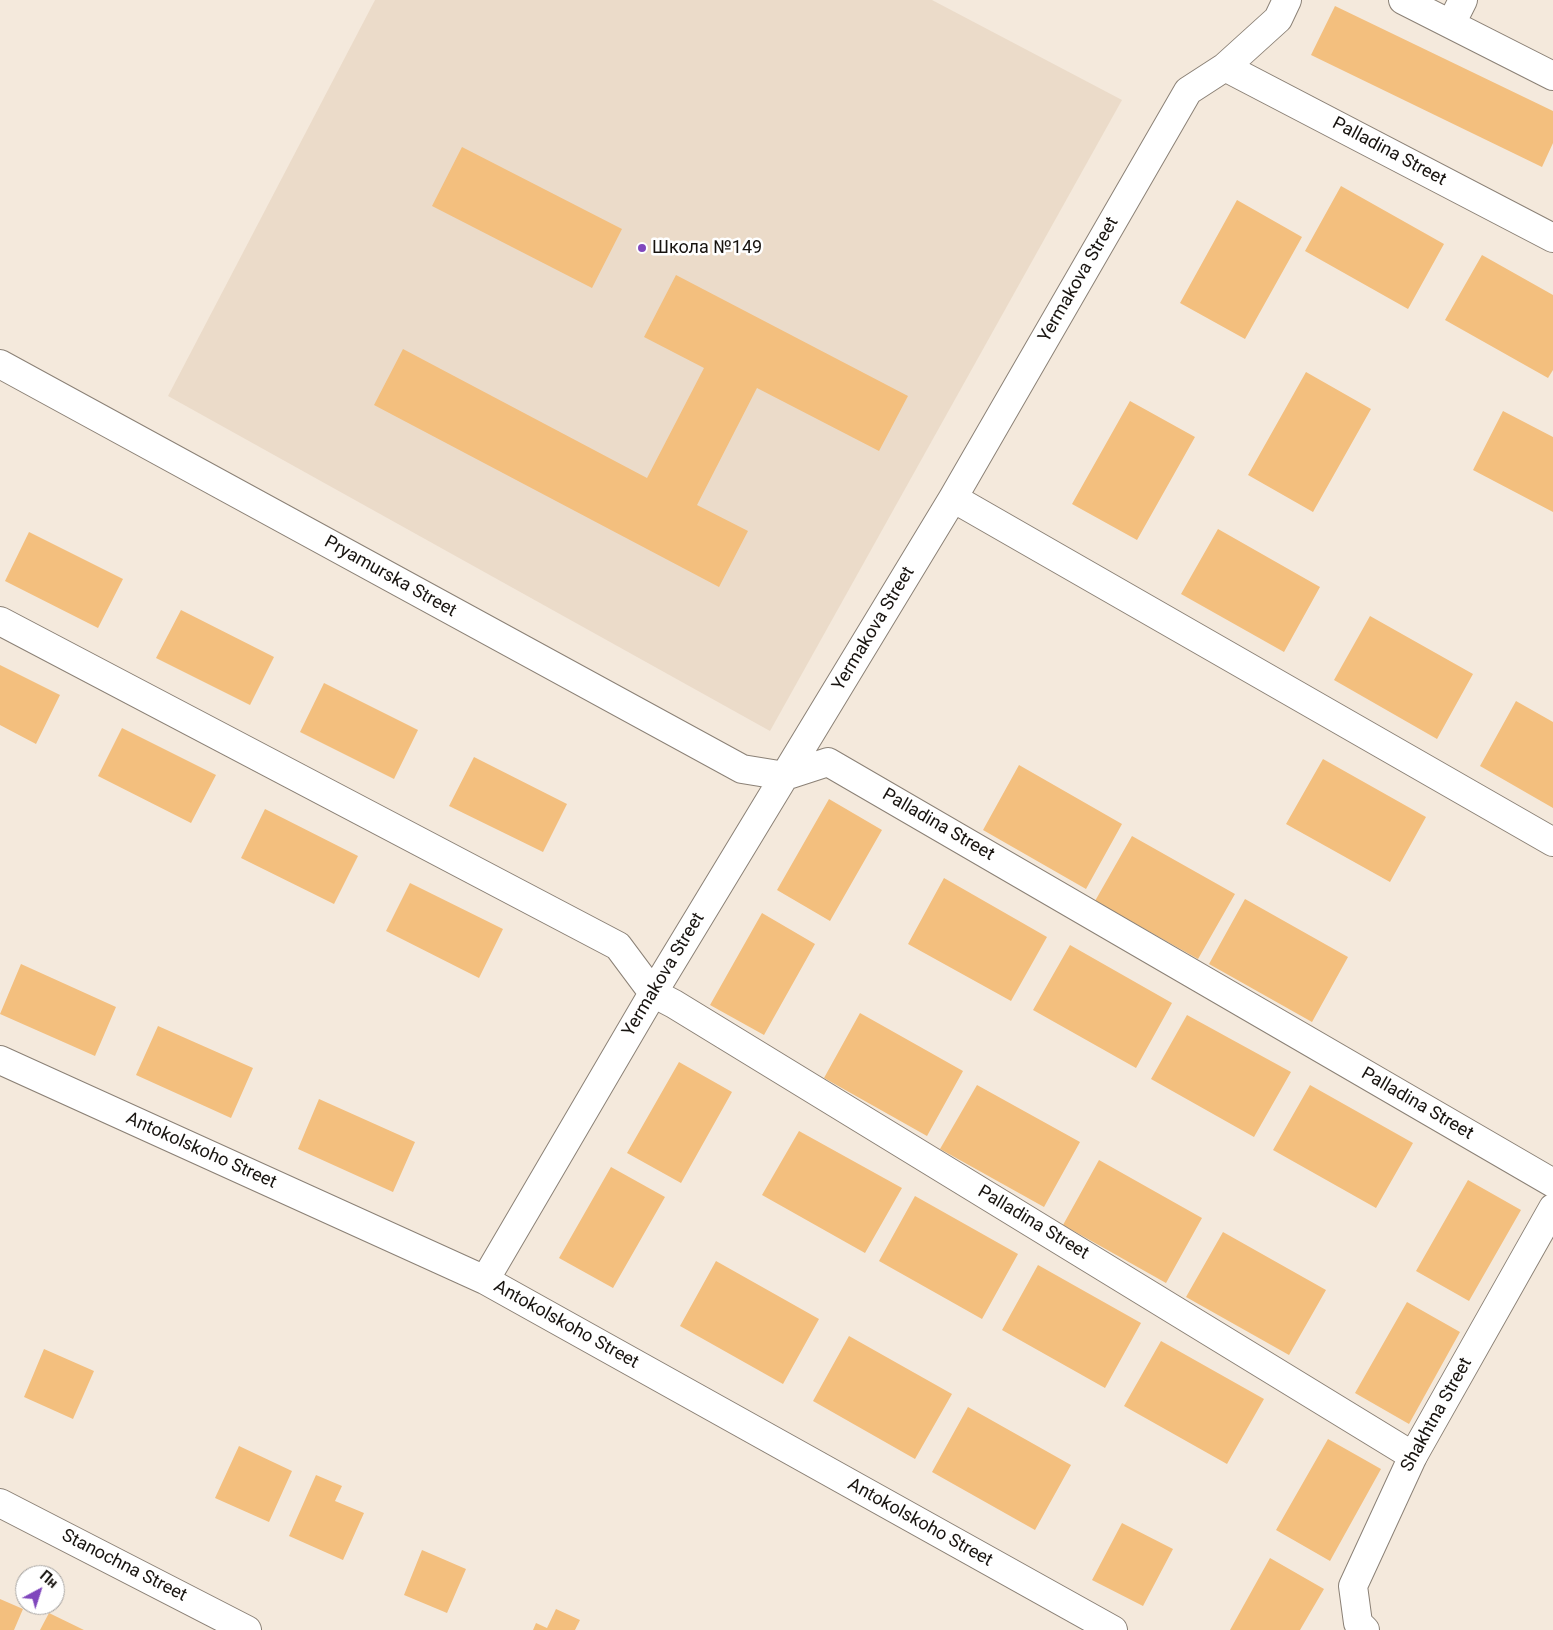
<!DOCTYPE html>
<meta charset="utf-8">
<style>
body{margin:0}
#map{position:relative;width:1553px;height:1630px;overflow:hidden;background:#f4e9dc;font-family:Roboto,sans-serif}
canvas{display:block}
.north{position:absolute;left:15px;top:1565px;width:50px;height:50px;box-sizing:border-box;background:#fff;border:1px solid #a3a19f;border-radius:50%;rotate:40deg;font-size:14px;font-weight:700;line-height:20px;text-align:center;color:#181410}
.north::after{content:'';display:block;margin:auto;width:18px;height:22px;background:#8047bd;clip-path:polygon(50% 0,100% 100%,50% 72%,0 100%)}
</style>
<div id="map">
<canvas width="1553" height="1630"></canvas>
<div class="north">Пн</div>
</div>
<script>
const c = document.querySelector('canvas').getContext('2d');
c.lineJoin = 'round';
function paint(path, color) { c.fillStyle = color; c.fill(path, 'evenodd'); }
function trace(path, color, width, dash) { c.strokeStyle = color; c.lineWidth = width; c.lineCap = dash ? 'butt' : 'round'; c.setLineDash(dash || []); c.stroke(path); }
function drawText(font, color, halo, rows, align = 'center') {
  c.font = font + ' Roboto,sans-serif'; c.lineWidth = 5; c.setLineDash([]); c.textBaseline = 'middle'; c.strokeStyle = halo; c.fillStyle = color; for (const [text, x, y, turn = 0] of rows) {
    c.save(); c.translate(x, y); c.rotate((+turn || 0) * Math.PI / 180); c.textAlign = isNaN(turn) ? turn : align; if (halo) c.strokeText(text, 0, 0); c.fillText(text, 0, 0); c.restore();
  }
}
paint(new Path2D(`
 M375,0H932L1122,100L770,731L168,396Z`), '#ebdbc9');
paint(new Path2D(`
 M1335,6L1553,111V143L1542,167L1311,55Z
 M462,147L622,229L592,288L432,206Z
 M1341,186L1444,244L1408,309L1305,251Z
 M1237,200L1302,237L1245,339L1180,303Z
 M1482,255L1553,295V370L1548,378L1445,320Z
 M676,275L908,396L879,451L757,388L697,505L748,531L719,587L374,405L403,349L647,478L704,368L644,337Z
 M1306,372L1371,409L1313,512L1248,475Z
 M1130,401L1195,437L1137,540L1072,504Z
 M1503,411L1553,437V512L1473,470Z
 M1218,529L1320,587L1284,652L1181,594Z
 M29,532L123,579L98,628L5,581Z
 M181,610L274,657L250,705L156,658Z
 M1370,616L1473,674L1437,739L1334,680Z
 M0,665L60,695L36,744L0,725Z
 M324,683L418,730L394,779L300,732Z
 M1516,701L1553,722V808L1480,766Z
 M122,728L216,775L191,823L98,776Z
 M474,757L567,804L543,852L449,806Z
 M1323,759L1426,817L1390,882L1286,824Z
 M1019,765L1122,824L1086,889L983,830Z
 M829,799L882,830L830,921L777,890Z
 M265,809L358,856L334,904L241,858Z
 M1132,836L1235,894L1198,959L1095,901Z
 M944,878L1047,937L1011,1001L908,944Z
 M410,883L503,929L479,978L386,931Z
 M1245,899L1348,957L1312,1022L1209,964Z
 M762,913L815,944L764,1035L710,1005Z
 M1070,945L1172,1003L1136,1068L1033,1010Z
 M21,964L116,1007L95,1056L0,1014Z
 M860,1013L963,1071L927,1136L824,1078Z
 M1187,1015L1291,1072L1254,1137L1151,1079Z
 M158,1026L253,1068L231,1118L136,1075Z
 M679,1062L732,1092L681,1183L627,1153Z
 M977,1085L1080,1142L1044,1207L940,1149Z
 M1310,1085L1413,1143L1376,1208L1273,1150Z
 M319,1099L415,1142L393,1192L298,1149Z
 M799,1131L902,1188L865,1253L762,1195Z
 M1099,1160L1202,1218L1166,1283L1063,1225Z
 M611,1167L665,1197L613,1288L559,1258Z
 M1468,1180L1521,1210L1469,1301L1416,1271Z
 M915,1196L1018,1254L982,1319L879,1261Z
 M1223,1232L1326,1290L1289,1355L1186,1297Z
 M716,1261L819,1319L783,1384L680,1326Z
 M1038,1265L1141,1323L1105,1388L1002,1330Z
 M1407,1302L1460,1332L1409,1424L1355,1393Z
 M849,1336L952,1394L915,1459L813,1401Z
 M1161,1341L1264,1399L1227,1464L1124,1406Z
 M44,1349L94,1371L73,1419L24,1397Z
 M968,1407L1071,1465L1035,1530L932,1472Z
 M1328,1439L1381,1469L1330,1561L1276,1530Z
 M239,1446L292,1471L269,1522L215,1498Z
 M316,1475L342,1486L335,1501L364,1513L343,1560L289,1536Z
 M1122,1523L1173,1549L1143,1606L1092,1580Z
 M422,1550L466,1569L447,1613L404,1595Z
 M1270,1558L1324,1589L1300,1630H1230Z
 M0,1599L23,1609L14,1630H0Z
 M556,1609L580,1620L575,1630H533L536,1623L547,1628Z
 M49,1613L84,1630H40Z`), '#f3bf7e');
const street = new Path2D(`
 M1403,0L1553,76
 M1451,24L1463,0
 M1225,67L1553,238
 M0,364L742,769L785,776L828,762L1553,1183
 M953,498L1553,842
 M0,621L618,946L653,993L674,1004L1413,1456
 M0,1060L485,1280L1113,1630
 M485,1280L653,993L953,498L1188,91L1225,67L1278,19L1287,0
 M0,1503L247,1630`);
const secondary = new Path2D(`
 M1365,1630L1358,1623L1353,1586L1413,1456L1553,1208`);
trace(street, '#8b8176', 30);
trace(secondary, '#8b8176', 30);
trace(street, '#fff', 28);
trace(secondary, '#fff', 28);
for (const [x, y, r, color] of [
 [642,248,5,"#8047bd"]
]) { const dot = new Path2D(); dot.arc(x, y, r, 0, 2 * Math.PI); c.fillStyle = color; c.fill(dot); trace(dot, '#fff', 2); }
drawText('18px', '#181410', '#fff', [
 ["Palladina Street",1389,152,28],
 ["Yermakova Street",1079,280,-60],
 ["Pryamurska Street",390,577,29],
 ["Yermakova Street",874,629,-59],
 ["Palladina Street",938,825,30],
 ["Yermakova Street",664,975,-59],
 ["Palladina Street",1417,1104,30],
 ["Antokolskoho Street",201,1151,24],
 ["Palladina Street",1033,1223,31],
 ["Antokolskoho Street",566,1325,29],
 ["Shakhtna Street",1437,1415,-61],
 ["Antokolskoho Street",920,1523,29],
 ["Stanochna Street",124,1566,27]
]);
drawText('18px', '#181410', '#fff', [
 ["Школа №149",652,248]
], 'left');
</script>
